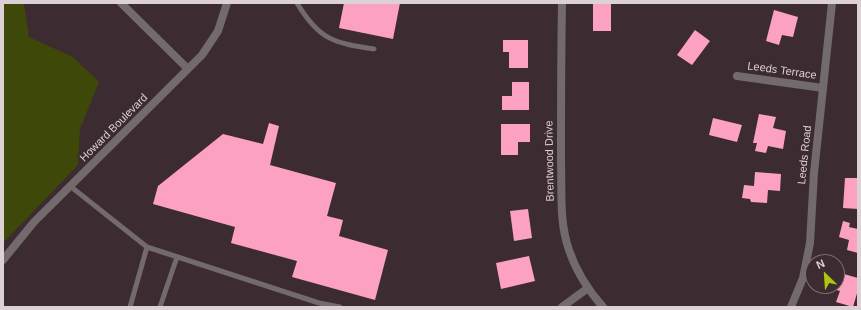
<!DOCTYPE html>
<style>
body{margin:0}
#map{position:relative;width:861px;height:310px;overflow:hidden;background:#3c2b31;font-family:Helvetica,sans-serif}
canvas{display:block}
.frame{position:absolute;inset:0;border:4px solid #dcd1d4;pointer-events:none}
.north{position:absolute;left:805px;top:254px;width:40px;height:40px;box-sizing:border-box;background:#3c2b31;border:1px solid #7c6d72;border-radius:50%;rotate:335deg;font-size:11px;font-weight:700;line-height:16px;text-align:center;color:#dcd1d4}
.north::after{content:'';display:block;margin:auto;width:14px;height:18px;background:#adc60e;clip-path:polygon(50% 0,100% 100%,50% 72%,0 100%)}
</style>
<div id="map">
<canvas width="861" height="310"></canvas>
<div class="frame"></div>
<div class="north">N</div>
</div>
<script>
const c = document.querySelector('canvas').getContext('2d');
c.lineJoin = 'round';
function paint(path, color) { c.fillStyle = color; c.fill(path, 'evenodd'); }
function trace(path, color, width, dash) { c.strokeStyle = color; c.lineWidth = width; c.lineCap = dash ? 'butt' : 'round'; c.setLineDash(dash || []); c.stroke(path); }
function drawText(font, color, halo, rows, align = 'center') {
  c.font = font + ' Helvetica,sans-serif'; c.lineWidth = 4; c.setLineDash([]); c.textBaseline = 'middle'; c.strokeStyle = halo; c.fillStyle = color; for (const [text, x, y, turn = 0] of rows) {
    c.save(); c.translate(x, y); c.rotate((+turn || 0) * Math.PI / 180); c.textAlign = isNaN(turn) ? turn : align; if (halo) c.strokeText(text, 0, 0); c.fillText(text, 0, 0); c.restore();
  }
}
paint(new Path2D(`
 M3,3H24L29,37L73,57L99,82L80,129L78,165L3,243Z`), '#3e4808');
paint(new Path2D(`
 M344,3H400L393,39L339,28Z
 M593,3H611V31H593Z
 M774,10L798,17L793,37L782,35L779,45L766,41Z
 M695,30L710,41L692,65L677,55Z
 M503,40H528V68H509V52H503Z
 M512,82H529V110H502V96H512Z
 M759,114L776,117L773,128L786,131L783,149L768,146L766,153L755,151L757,143H753Z
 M713,118L742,125L737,142L709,135Z
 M269,123L279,126L270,165L336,183L327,216L343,220L339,236L388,250L375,300L292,277L297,261L231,243L235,227L153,204L158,186L223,134L263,144Z
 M501,124H530V142H518V155H501Z
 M755,172L781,174L780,191L768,190L767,203L751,202L750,199L742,198L744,185L754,186Z
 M845,178H858V209L843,208Z
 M528,209L532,238L514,241L510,211Z
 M843,221L850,223L849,227L858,229V253L847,250L849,240L839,237Z
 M529,256L535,281L501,289L496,263Z
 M837,272L858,278V290L853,307L836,302L840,291L830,288L831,286H837Z`), '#fda1c3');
trace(new Path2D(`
 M297,3C319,40 334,43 374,49
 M70,186L147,247L130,307
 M147,247L319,303L340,307
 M160,307L177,257`), '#736a6d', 5);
trace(new Path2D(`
 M121,3L188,69
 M562,3C561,56 561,109 561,162C562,191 559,222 569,250C576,271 588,290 603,307
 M737,76L823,88
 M3,260L34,222L202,55L218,31L227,3
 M562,307L588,288
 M791,307L803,278L810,243L814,173L832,3`), '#736a6d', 8);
drawText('11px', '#dcd1d4', '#3c2b31', [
 ["Leeds Terrace",782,71,8],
 ["Howard Boulevard",114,128,-45],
 ["Leeds Road",805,155,-84],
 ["Brentwood Drive",550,161,-91]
]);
</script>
